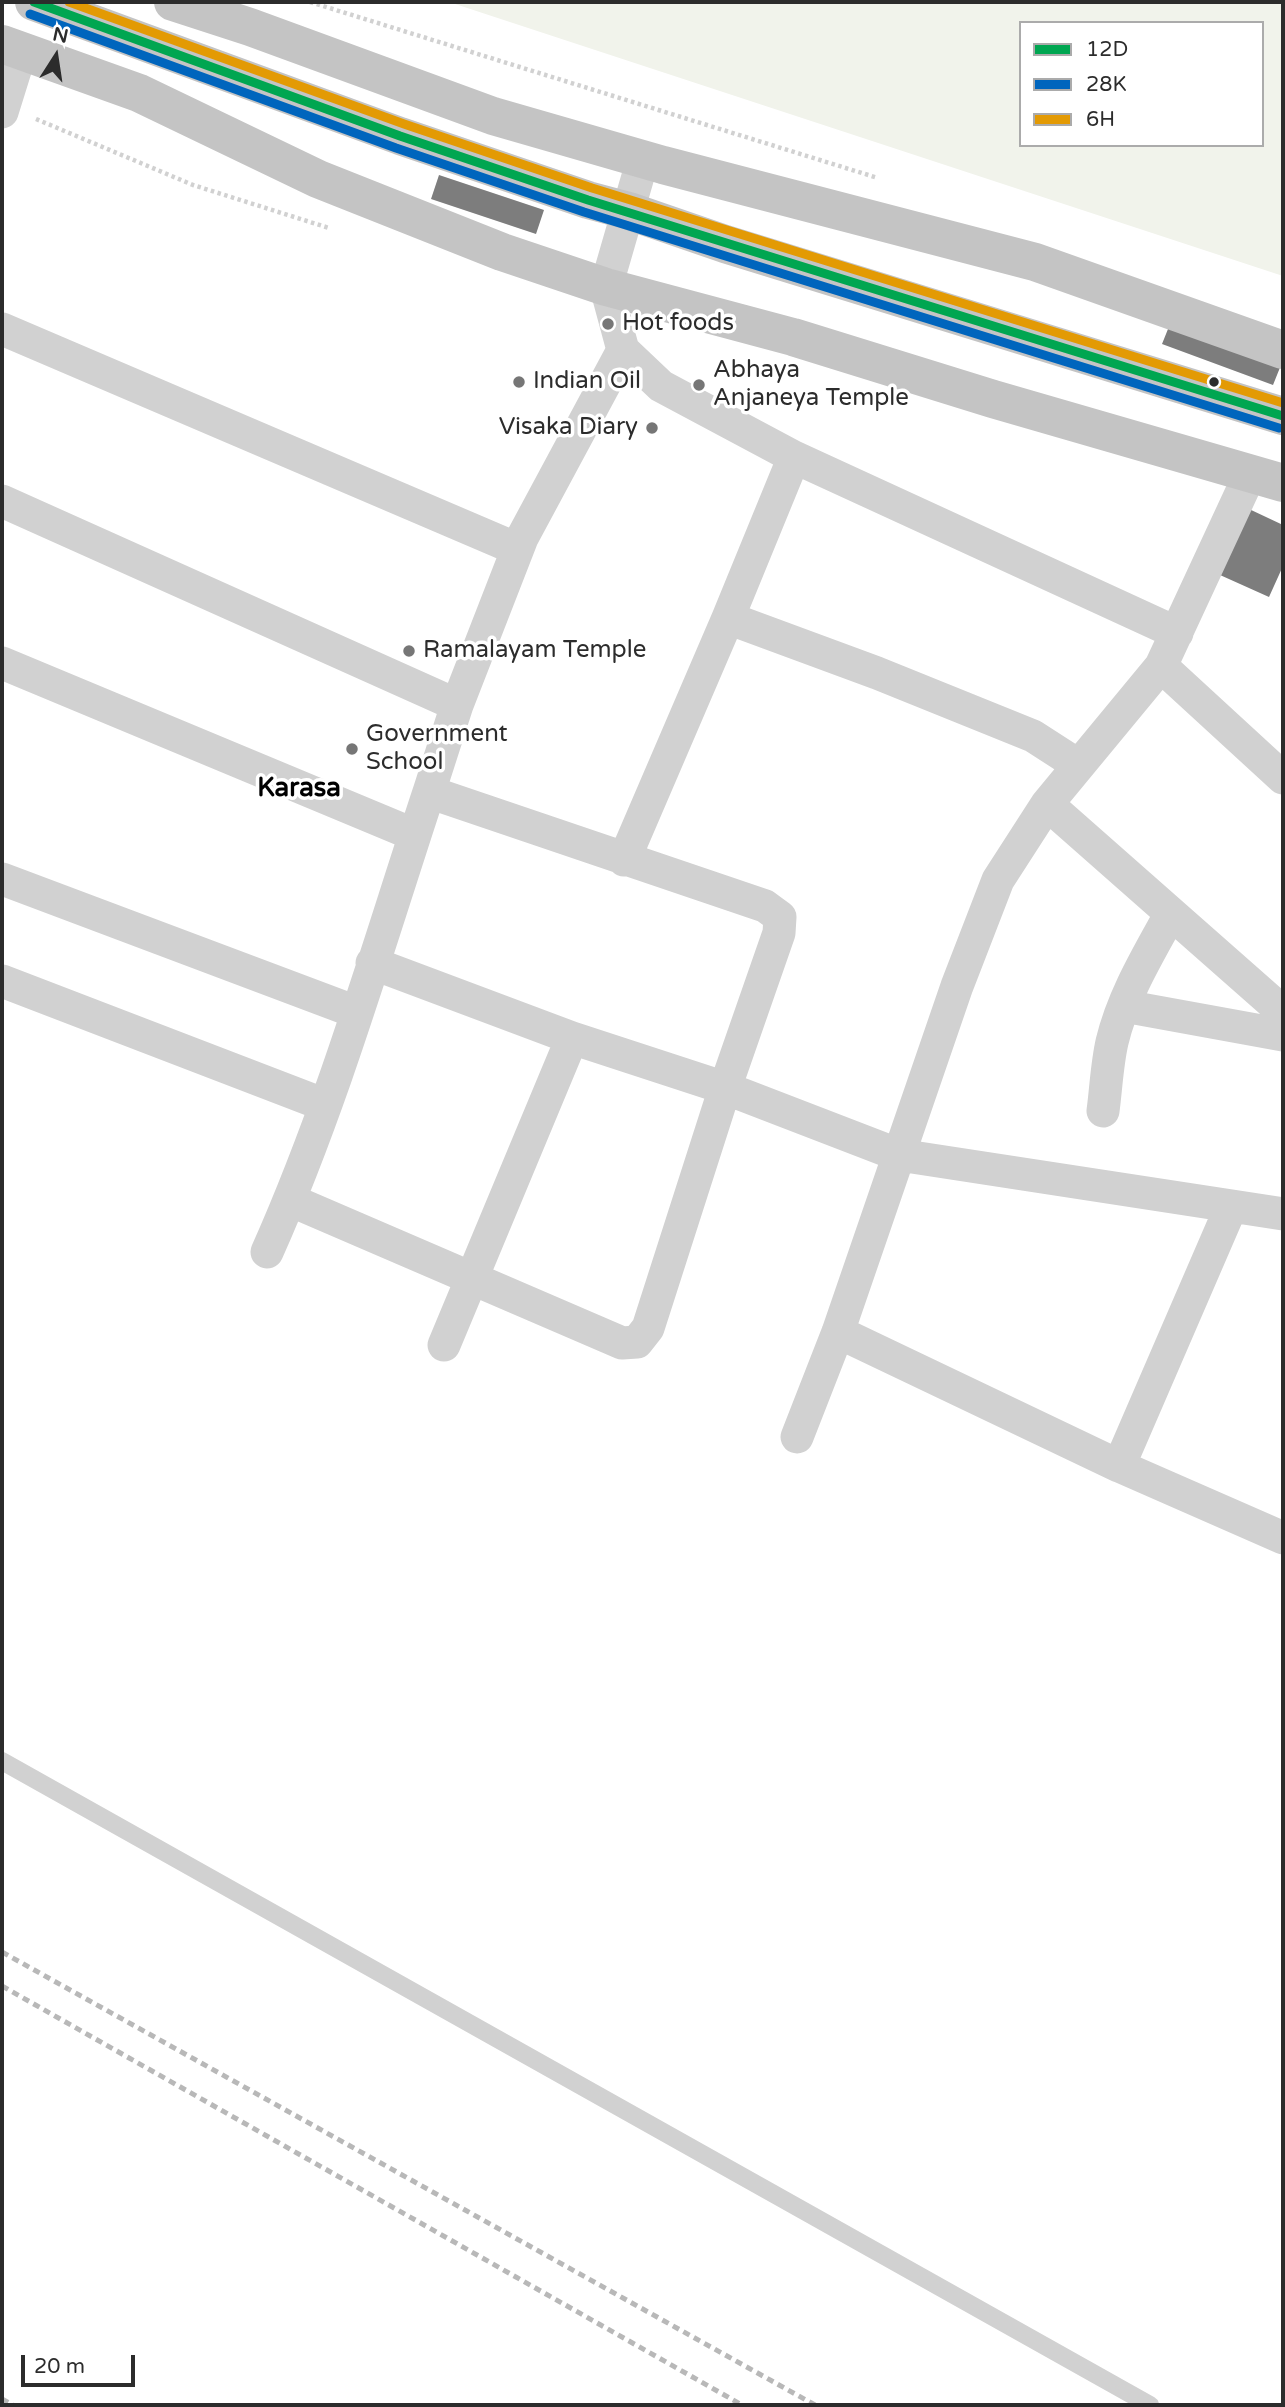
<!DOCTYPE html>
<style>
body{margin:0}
#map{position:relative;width:1285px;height:2407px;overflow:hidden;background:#fff;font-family:"Varela Round",sans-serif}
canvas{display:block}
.frame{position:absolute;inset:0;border:4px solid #2c2c2c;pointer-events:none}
.legend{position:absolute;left:1019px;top:21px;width:245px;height:126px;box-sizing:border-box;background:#fff;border:2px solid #ababab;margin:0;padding:9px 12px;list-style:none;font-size:21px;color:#2c2c2c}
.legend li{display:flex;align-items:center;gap:14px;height:35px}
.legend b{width:35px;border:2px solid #ababab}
.north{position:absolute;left:21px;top:21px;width:70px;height:70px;-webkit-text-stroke:5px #fff;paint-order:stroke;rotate:12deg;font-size:19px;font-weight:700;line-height:28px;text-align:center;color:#2c2c2c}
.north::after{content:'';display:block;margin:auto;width:24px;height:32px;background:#2c2c2c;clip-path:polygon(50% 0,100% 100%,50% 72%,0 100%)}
.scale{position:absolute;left:21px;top:2355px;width:114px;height:32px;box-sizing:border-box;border:4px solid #2c2c2c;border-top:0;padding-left:9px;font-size:21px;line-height:24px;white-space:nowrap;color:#2c2c2c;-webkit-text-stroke:5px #fff;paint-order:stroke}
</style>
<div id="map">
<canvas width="1285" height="2407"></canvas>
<div class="frame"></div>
<ul class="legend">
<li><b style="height:9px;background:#00a651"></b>12D</li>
<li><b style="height:9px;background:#0065bd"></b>28K</li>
<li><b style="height:9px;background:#e39a04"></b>6H</li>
</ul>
<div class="north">N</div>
<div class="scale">20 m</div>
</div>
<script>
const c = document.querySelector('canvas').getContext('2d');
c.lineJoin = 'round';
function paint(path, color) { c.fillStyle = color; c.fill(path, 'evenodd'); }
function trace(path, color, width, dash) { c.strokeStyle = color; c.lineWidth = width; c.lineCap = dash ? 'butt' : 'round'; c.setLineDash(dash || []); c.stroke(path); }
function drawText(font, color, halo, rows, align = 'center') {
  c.font = font + ' "Varela Round",sans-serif'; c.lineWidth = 7; c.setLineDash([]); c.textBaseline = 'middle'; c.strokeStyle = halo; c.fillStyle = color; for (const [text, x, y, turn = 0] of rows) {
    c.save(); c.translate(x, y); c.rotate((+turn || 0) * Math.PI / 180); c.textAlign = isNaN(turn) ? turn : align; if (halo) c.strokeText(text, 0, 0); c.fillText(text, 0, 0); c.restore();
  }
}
paint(new Path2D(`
 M449,2H1283V276ZM1021,23H1262V145H1021Z`), '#f1f3eb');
paint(new Path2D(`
 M439,175L544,210L536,234L431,199Z
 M1172,319L1283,360L1273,385L1162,344Z
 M1249,509L1283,525V566L1269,597L1220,575Z`), '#7d7d7d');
trace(new Path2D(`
 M310,2L878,178
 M36,119L193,185L329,228`), '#d1d1d1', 4.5, [3.5, 3.5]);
trace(new Path2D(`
 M2,1761L1150,2405`), '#d1d1d1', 18);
trace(new Path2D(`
 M2,112L21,51
 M2,329L517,549
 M623,350L661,386L794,457L1177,633
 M2,501L457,705L522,538L623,350L606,287L643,159
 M728,618L877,673L1033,736L1078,765
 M2,663L415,835
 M1161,666L1283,778
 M1047,804L1283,1012
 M624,860L728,618L794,457
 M2,879L356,1012
 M372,963L572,1038L725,1088L899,1155L1283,1214
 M2,981L325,1105
 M1124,1006L1283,1035
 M1103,1111C1106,1088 1107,1064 1112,1042C1123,996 1148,955 1170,915
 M290,1200L622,1343L637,1342L648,1328L725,1088L779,933L780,917L765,906L429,792L457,705
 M267,1252C333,1104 378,946 429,792
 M838,1332L1119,1466L1283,1538
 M444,1345L572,1038
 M797,1437L838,1332L957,986L998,880L1047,804L1161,666L1251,472
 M1119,1466L1231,1207`), '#d1d1d1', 33);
trace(new Path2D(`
 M34,2L400,136L588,200L629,211L725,244L1283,416
 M173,2L250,27L493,116L663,165L1035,262L1283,350
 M2,44L139,93L318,179L502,252L606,287L793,337L993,399L1283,483`), '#c4c4c4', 38);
trace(new Path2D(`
 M2,1952L815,2405
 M2,1986L742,2405
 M2,2399L13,2405`), '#b8b8b8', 5, [7, 5]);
trace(new Path2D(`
 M34,2L400,136L588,200L1283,416`), '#00a651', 9);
trace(new Path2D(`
 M30,14L396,148L584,212L1279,428`), '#0065bd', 9);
trace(new Path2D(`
 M69,2L404,124L592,188L1283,403`), '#e39a04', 9);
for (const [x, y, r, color] of [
 [608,324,7,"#767676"],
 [519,382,7,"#767676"],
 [1214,382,6,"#2c2c2c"],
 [699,385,7,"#767676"],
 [652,428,7,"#767676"],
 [409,651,7,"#767676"],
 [352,749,7,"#767676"]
]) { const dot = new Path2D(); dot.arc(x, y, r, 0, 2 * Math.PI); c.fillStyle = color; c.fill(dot); trace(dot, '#fff', 2.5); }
drawText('24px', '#2c2c2c', '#fff', [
 ["Hot foods",622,324],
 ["Abhaya",713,371],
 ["Anjaneya Temple",713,399],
 ["Indian Oil",533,382],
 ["Visaka Diary",638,428,"right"],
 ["Ramalayam Temple",423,651],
 ["Government",366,735],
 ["School",366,763]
], 'left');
drawText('bold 26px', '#000', '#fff', [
 ["Karasa",299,789]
]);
</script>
